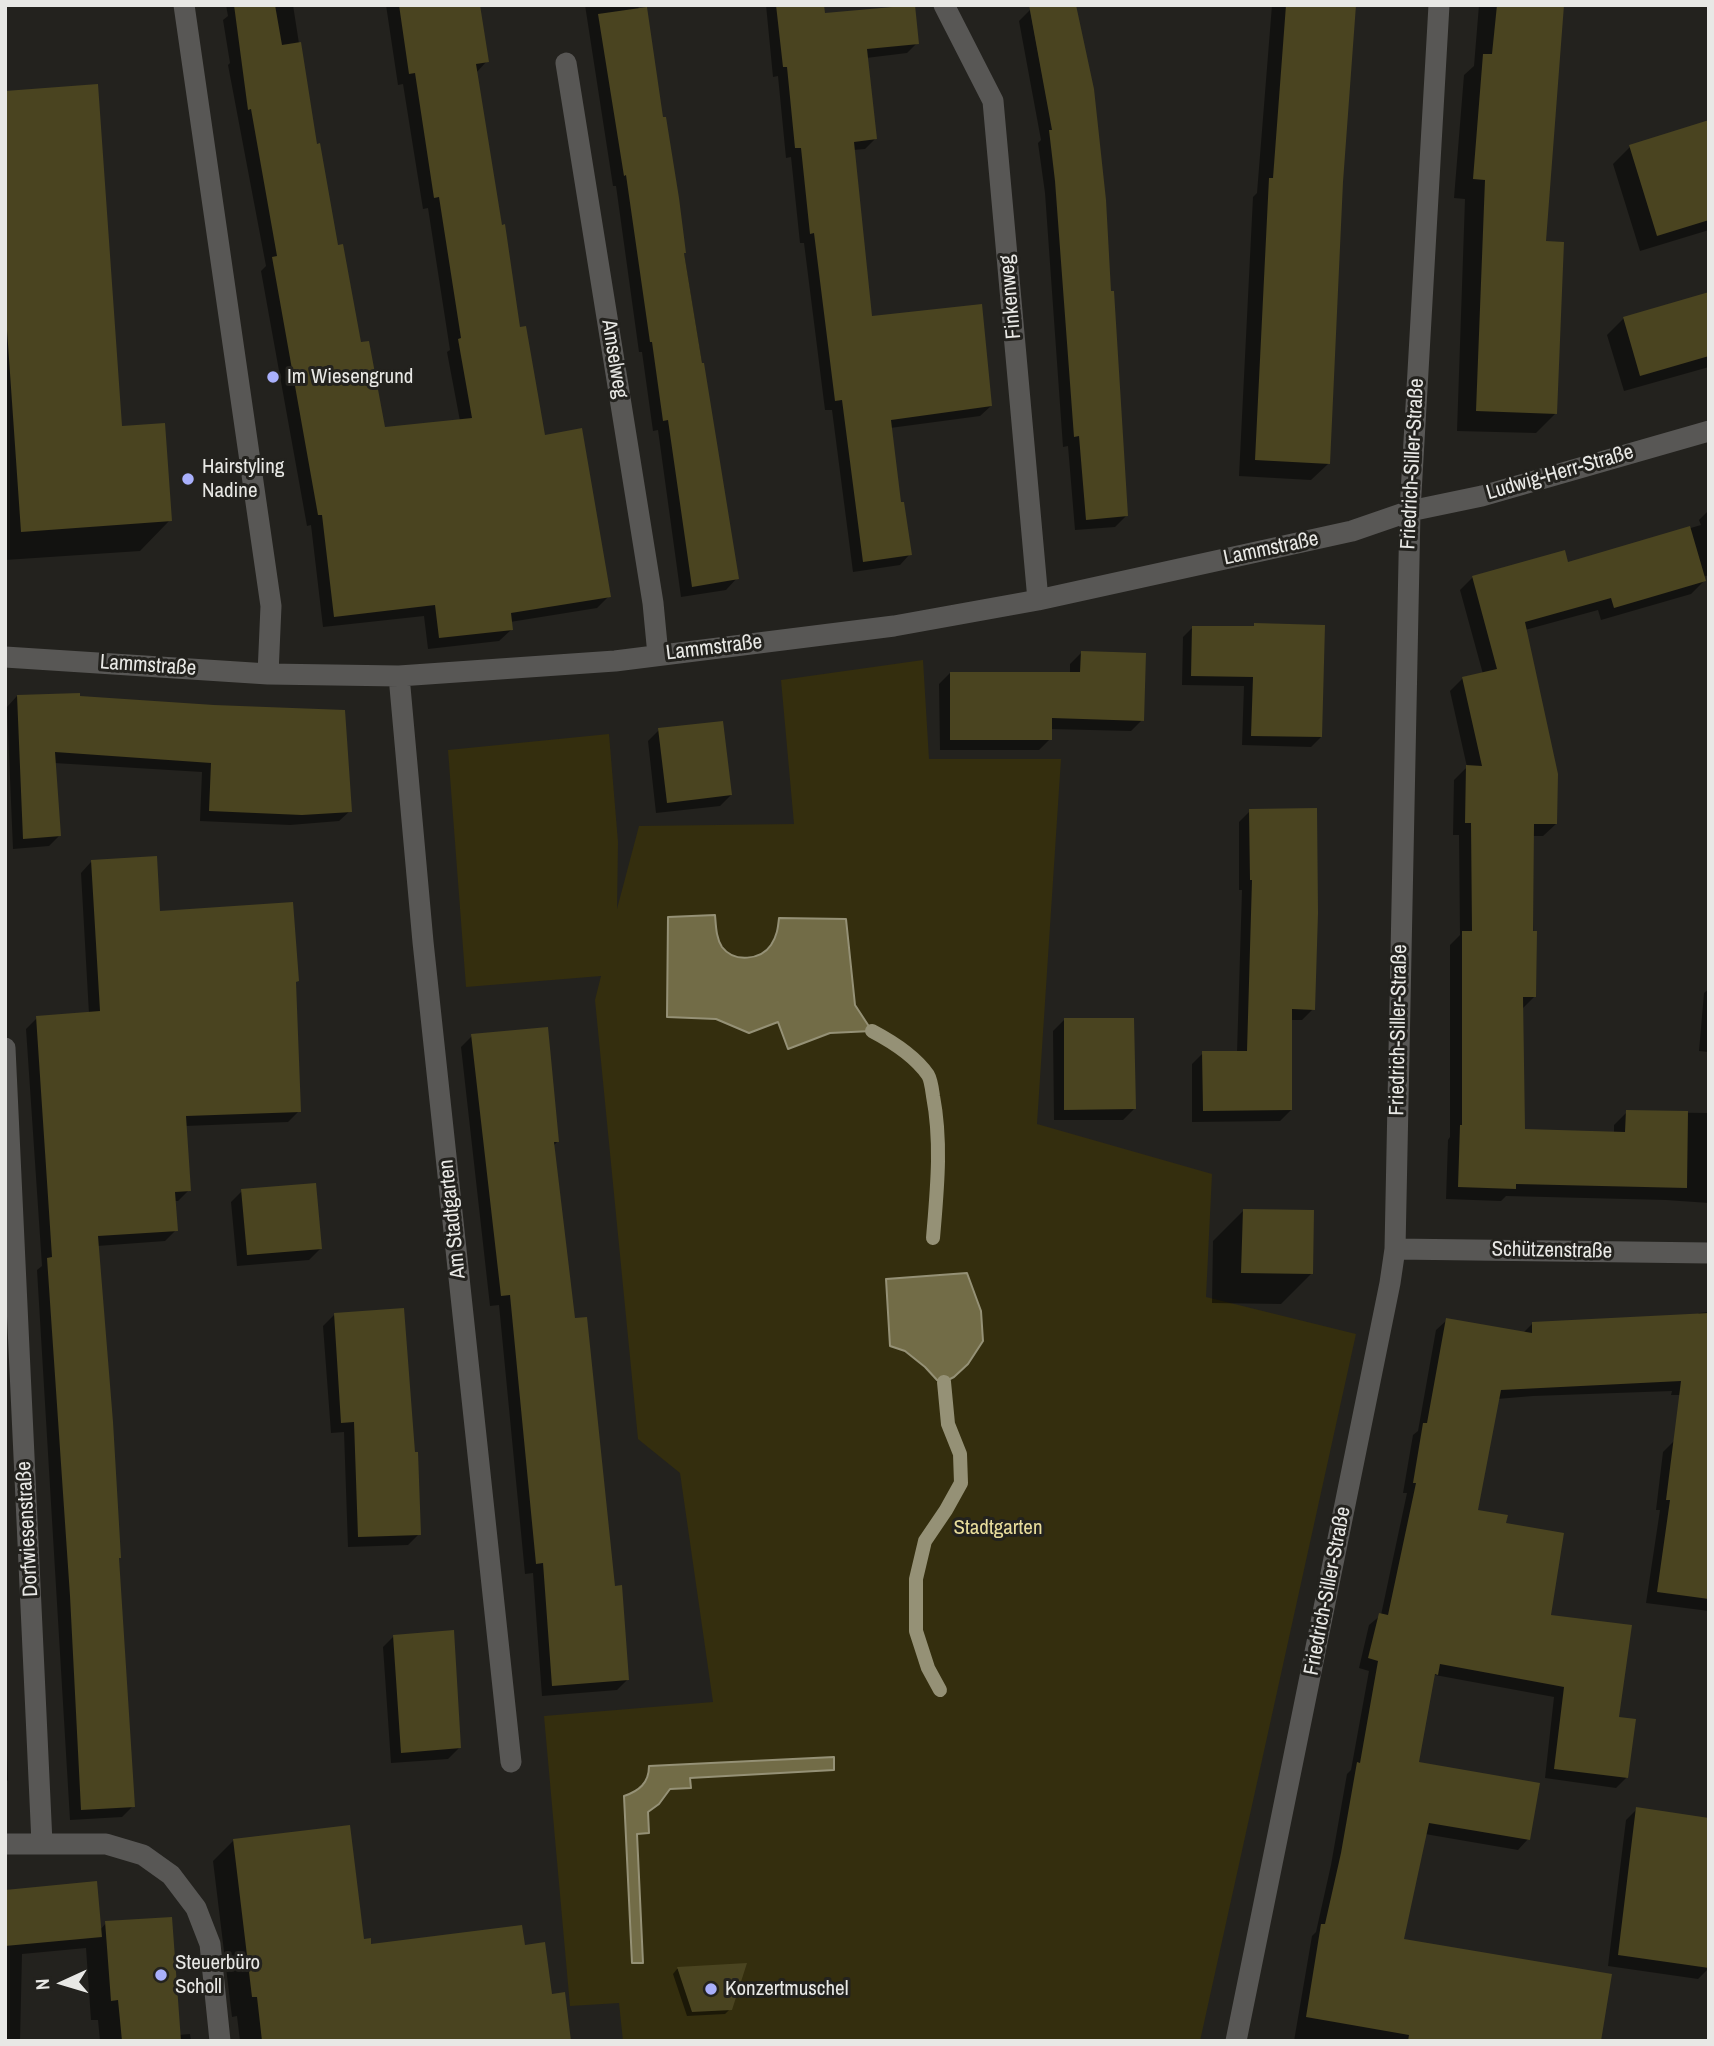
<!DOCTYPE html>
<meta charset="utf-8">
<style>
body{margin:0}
#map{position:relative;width:1714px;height:2046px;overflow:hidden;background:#23221e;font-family:"Archivo Narrow",sans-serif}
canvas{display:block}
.frame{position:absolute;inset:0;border:7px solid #e8e8e5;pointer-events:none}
.north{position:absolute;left:28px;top:1948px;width:70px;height:70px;-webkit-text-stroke:5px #23221e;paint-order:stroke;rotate:266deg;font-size:19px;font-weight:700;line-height:28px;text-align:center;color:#e8e8e5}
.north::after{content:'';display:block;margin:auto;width:24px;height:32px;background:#e8e8e5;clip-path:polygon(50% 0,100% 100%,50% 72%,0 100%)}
</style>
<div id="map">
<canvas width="1714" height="2046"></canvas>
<div class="frame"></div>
<div class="north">N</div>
</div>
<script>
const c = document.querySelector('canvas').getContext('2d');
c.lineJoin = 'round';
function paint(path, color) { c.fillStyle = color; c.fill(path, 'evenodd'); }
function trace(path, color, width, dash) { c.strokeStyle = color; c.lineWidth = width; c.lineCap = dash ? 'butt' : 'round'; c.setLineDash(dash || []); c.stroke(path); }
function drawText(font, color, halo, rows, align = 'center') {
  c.font = font + ' "Archivo Narrow",sans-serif'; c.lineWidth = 6; c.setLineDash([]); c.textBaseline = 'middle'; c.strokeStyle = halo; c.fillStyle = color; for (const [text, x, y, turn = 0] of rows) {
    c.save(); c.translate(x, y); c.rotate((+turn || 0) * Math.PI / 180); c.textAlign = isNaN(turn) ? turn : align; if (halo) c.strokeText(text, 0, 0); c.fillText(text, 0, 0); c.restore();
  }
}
paint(new Path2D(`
 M923,660L929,759H1061L1037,1124L1212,1174L1206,1297L1356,1334L1200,2041H623L619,2003L570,2006L544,1716L713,1702L680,1473L638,1439L595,1000L601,976L466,987L448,750L609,734L618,842L617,909L639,826L794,824L781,680Z`), '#342e0e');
const water = new Path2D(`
 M715,915C716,926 716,938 722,947C734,963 761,960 771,945C777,936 778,928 779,918L846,919L855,1005L872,1031L830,1033L788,1049L778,1022L749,1033L716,1019L667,1017L668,917Z
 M967,1273L981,1311L983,1341L968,1364L954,1377L944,1382L937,1380L925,1367L905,1351L890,1346L886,1279Z
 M834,1757V1770L690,1778L691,1788L670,1789L659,1804L648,1812L649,1833L637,1834L643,1963H632L624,1796C639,1791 649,1783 649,1766Z`);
paint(water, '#726c47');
trace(water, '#959176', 2);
paint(new Path2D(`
 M226,5H293L315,146L337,247L360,344L384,429L460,421L447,352L450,350L428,208L423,209L403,84L398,85L386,5H478L487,61L476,73L519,330L544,437L609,596L597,608L510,622L511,630L499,641L428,649L424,616L323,627L311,525L307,526L261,271L266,266L228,65L230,63L223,20L228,16Z
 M585,5H638L662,119L737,578L726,590L681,597L658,430L653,431L642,352H639L616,186H613Z
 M766,5H823L824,14L917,43L907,53L866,58L875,139L865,149L853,150L870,318L991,406L980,416L890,428L899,504L910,554L900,565L853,572L832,410H825L804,243H800L791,157L786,158L778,76L773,77Z
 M1272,5H1355L1342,182L1328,464L1311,480L1239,476L1253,197L1257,193Z
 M1479,5H1562L1544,243L1556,413L1536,433L1457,431L1465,199L1454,198L1464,75L1474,66Z
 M1030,10L1126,516L1115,527L1075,530L1068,446L1063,447L1045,193L1038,143L1041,140L1019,21Z
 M5,93L121,427L170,520L140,551L5,560Z
 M1709,122V230L1640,251L1613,164L1630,147Z
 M1709,294V367L1624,391L1607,335L1624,318Z
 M1709,510V575L1703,577L1704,581L1691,594L1601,620L1598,610L1525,630L1556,824L1543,836H1532L1534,997L1522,1009L1523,1131L1614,1133V1125L1627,1112L1709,1113V1203L1666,1200L1506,1196L1501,1201L1446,1199L1448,1140L1450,1137V945L1460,935L1459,835H1453L1454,780L1467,767L1450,691L1463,678L1483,674L1460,590L1473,577L1566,564L1701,525L1699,520Z
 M1255,625L1321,737L1311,747L1242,745L1244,686L1182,685L1183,637L1193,627L1252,628Z
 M1081,653L1142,720L1131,731L1050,729V739L1039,750H940L939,684L950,673L1070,674V664Z
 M17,696L78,698L350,811L339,821L290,825L200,821L202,772L54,763L59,836L49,846L13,849L7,707Z
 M659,730L731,795L720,806L656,813L648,741Z
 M1250,811L1313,1009L1302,1020H1290L1291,1110L1280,1121L1192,1122V1064L1203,1053H1237L1242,890H1239V822Z
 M91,862L158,913L294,983L299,1111L288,1122L185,1126L189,1190L178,1201H174L176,1230L165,1241L97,1246L133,1806L122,1817L70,1820L37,1270L42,1266L26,1029L37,1018L89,1014L81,873Z
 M1709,989V1052L1699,1051L1704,993Z
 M1064,1020L1134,1109L1123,1120H1054L1053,1031Z
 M472,1036L558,1141L553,1146L573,1320L628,1679L617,1690L542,1696L533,1573L525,1574L499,1305L490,1306L461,1047Z
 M242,1191L320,1249L309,1260L237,1266L231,1202Z
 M1243,1211L1312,1273L1281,1304L1212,1303L1213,1241Z
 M1709,1312V1395H1671L1672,1391L1533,1396L1497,1399L1476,1511L1504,1525L1549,1617L1617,1718L1627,1777L1616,1788L1545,1778L1554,1697L1435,1675L1432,1678L1417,1764L1528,1839L1518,1850L1425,1834L1402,1940L1599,2041H1294L1312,1936L1316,1932L1331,1865L1347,1774L1351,1770L1369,1671L1359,1668L1369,1625L1381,1615L1407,1493H1403L1413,1435L1418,1431L1436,1330L1447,1320L1523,1333L1532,1324L1696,1316L1699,1313Z
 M334,1315L419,1534L408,1545L348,1547L344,1432L331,1433L323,1326Z
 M1674,1441L1709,1445V1611L1646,1603L1660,1510H1656L1663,1452Z
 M394,1636L459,1748L448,1759L391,1763L383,1647Z
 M5,1702L8,1780L5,1783Z
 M1637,1809L1709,1819V1968L1698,1979L1608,1966L1626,1820Z
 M234,1840L370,1946H523L550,1996L569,2041H240L237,2016L232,2017L213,1861Z
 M5,1891L100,1930L106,1923L178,2035L190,2034L191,2041H100L98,2020H91L86,1948L22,1954L20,2041H5Z
 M745,1965L730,2009L725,2014L687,2016L673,1974L677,1969Z`), '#0007');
trace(new Path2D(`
 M872,1031C891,1041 915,1056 928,1075C931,1080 932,1089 933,1096C942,1143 937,1190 933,1238
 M940,1690L928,1668L916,1631V1579L925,1541L946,1510L961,1483L960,1454L948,1424L944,1382`), '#959176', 14);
paint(new Path2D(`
 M234,5H275L282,45L301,42L317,144L320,143L338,245L343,244L361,342L369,341L385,427L472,418L458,339L461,338L439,197L434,198L415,73L409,74L399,5H480L489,62L476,64L502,225L505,224L520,327L526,326L545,435L582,428L611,597L511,613L513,630L439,638L435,605L334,617L322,515H318L272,257L277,256L251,109L248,110Z
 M776,5H824L825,13L915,5L919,44L867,49L877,139L854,142L872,316L982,304L992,406L891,420L901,502H904L912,555L863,562L842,400L835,401L814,233L810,234L801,148H795L787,67H783Z
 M1029,5H1076L1094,89L1106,200L1111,291H1114L1128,516L1086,520L1079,436L1074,437L1055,181L1049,130H1052Z
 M1286,5H1356L1343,182L1330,464L1255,460L1269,178H1273Z
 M1497,5H1564L1546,241L1564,242L1557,414L1476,411L1485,180L1473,179L1483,54H1492Z
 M647,7L663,117H666L679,198L686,253H684L702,363H704L739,579L692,587L668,420L663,421L652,342H650L626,175L624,176L598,14Z
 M98,84L122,426L165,423L172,521L21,532L5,301V91Z
 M1709,120V220L1657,236L1629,145Z
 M1709,292V356L1640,376L1623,317Z
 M1690,526L1706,581L1614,608L1611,598L1525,622L1558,774L1557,824H1534L1533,931H1537L1536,997H1523L1525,1129L1625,1132L1626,1110L1688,1111L1687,1188L1516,1184V1189L1458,1187L1460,1125H1462V931H1472L1471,823H1465L1466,765L1482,766L1462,677L1497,669L1472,576L1565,550L1568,562Z
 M1254,623L1325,625L1322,737L1251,736L1253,677L1191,676L1192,626H1254Z
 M1081,651L1146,653L1144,721L1052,718V740H950V672H1080Z
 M80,693V696L214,705L345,710L352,812L302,815L209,811L211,763L55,752L61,836L23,839L17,695Z
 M723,721L732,795L667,803L658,728Z
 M1317,808L1318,913L1315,1010L1292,1009V1110L1203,1111L1202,1051H1247L1252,880H1250L1249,809Z
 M157,856L160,911L293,902L299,981L296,982L301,1112L186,1116L191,1191L175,1192L178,1231L98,1236L113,1422L121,1558H119L135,1807L81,1810L70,1596L47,1258L52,1257L36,1016L100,1011L91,860Z
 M1064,1018H1134L1136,1109L1064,1110Z
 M548,1027L559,1142H554L575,1318L587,1317L615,1586L622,1585L629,1680L552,1686L543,1563L536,1564L510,1295L501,1296L471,1034Z
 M316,1183L322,1249L247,1255L241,1189Z
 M1243,1209L1314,1210L1313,1274L1241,1273Z
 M404,1308L415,1452H418L421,1535L358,1537L354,1422L341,1423L334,1313Z
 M1709,1313V1599L1657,1592L1670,1500H1666L1681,1381L1501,1390L1478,1510L1508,1515L1506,1523L1564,1533L1551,1615L1632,1625L1619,1717L1636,1719L1628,1778L1554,1769L1564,1687L1440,1664L1438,1675L1435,1674L1419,1762L1540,1783L1530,1840L1429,1823L1404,1939L1612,1974L1601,2041H1408L1409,2035L1306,2017L1321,1924H1325L1341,1853L1357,1762L1360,1763L1378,1661L1368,1658L1379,1613L1388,1615L1416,1483H1413L1423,1423H1427L1446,1318L1532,1333V1322Z
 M454,1630L461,1748L401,1753L393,1635Z
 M1636,1807L1709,1818V1968L1618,1955Z
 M350,1825L364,1939L371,1938V1944L522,1925L525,1945L545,1942L552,1994L565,1992L571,2041H262L257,1997H252L233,1839Z
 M97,1881L102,1937L5,1946V1890Z
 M172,1917L181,2041H122L118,2000L111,2001L105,1921Z
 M747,1963L732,2010L692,2012L677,1967Z`), '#4a4420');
trace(new Path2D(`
 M184,5L271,606L268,674
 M944,5L993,101L1038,600
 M566,63L653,603L658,655
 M5,657L268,674L399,676L615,661L894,626L1038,600L1352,531L1410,511L1482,496L1709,431
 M399,676L423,942L511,1762
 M5,1048L42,1843
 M1395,1249L1709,1253
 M5,1844H106L143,1855L171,1875L196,1908L210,1944L220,2041
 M1236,2041L1390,1283L1395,1249L1410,511L1439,5`), '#585755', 21);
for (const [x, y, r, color] of [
 [273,377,7,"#a9b0fc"],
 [188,479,7,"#a9b0fc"],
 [161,1975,7,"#a9b0fc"],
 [711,1989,7,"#a9b0fc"]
]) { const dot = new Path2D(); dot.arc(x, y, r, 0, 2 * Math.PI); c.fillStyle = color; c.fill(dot); trace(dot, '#23221e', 2.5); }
drawText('21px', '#e8e8e5', '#23221e', [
 ["Finkenweg",1011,297,-95],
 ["Amselweg",614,359,81],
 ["Friedrich-Siller-Straße",1413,464,-87],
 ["Ludwig-Herr-Straße",1560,473,-16],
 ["Lammstraße",1271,549,-12],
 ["Lammstraße",714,648,-7],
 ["Lammstraße",148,666,4],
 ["Friedrich-Siller-Straße",1399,1030,-89],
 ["Am Stadtgarten",453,1219,-96],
 ["Schützenstraße",1552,1251,1],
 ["Dorfwiesenstraße",28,1529,-93],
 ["Friedrich-Siller-Straße",1328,1591,-79]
]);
drawText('21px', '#e8e8e5', '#23221e', [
 ["Im Wiesengrund",287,377],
 ["Hairstyling",202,467],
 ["Nadine",202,491],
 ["Steuerbüro",175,1963],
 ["Scholl",175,1987],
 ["Konzertmuschel",725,1989]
], 'left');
drawText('21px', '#e8dd9c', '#23221e', [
 ["Stadtgarten",998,1528]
]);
</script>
